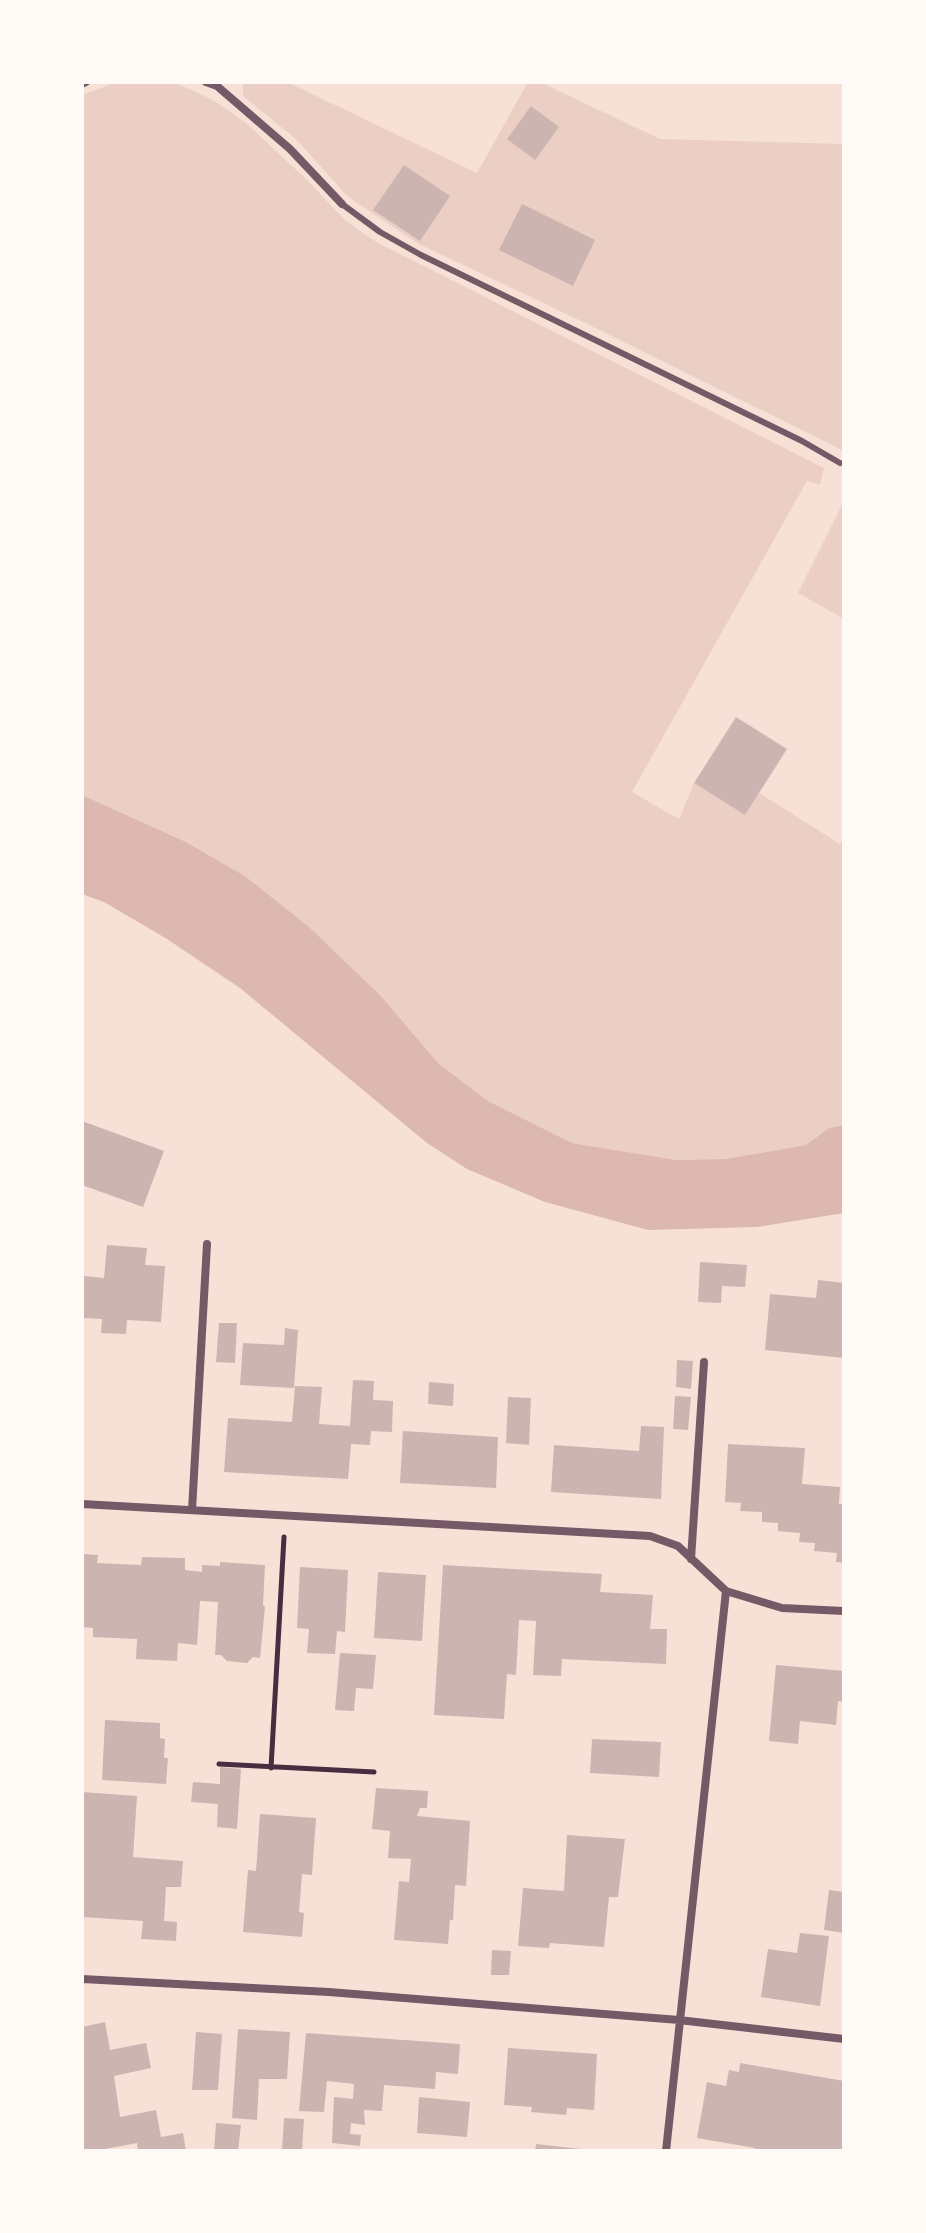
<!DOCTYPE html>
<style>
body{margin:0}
#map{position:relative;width:926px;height:2233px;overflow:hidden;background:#f7e1d7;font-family:"IBM Plex Serif",serif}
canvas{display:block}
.frame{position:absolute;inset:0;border:84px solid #fffaf5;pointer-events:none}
</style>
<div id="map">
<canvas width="926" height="2233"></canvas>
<div class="frame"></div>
</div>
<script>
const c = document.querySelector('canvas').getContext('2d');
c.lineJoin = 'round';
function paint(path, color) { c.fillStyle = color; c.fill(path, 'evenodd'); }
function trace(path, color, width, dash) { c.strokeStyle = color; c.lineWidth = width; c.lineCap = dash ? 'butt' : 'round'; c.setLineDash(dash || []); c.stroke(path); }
paint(new Path2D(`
 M117,82L176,83L213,100L245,122L306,179L346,221L378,243L824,468L820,485L807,481L632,792L679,819L694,783L745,815L759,793L840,844L844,838V1125L829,1128L806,1145L725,1159L676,1160L572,1143L488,1101L438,1063L381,996L308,926L245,876L186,842L82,795V95Z
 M243,82H287L477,173L528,82H540L660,139L844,144V451L577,319L417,243L348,197L297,140L243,96Z
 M844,501V619L798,593Z`), '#ebcfc5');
paint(new Path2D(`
 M82,795L186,842L245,876L308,926L381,996L438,1063L488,1101L572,1143L676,1160L725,1159L806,1145L829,1128L844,1125V1213L757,1227L648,1230L545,1202L467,1169L427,1143L240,988L167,939L104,902L82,894Z`), '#dcb8b0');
paint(new Path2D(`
 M531,106L559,127L535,160L507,139Z
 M404,165L450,196L420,241L373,210Z
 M522,204L595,240L573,286L499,250Z
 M736,717L787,749L745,815L694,783Z
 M82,1121L164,1151L143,1207L82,1185Z
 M107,1245L147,1248L145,1265L165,1266L161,1322L127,1320L126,1334L101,1333L102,1319L82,1318L84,1276L104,1278Z
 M700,1262L747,1265L745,1287L722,1286L721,1303L698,1302Z
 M818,1280L844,1283V1358L765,1350L770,1294L816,1298Z
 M219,1323H237L235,1363L216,1362Z
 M285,1328L298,1330L294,1388L240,1385L243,1343L284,1345Z
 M677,1360L693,1361L691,1389L676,1387Z
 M353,1380L374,1381L373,1400L393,1401L392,1432L371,1431L370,1445L351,1444L348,1479L224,1472L228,1418L292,1422L295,1386L322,1387L319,1424L350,1426Z
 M429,1382L454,1384L453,1406L428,1404Z
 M675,1396L691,1397L688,1430L673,1429Z
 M508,1397L531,1398L529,1445L506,1443Z
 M641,1426L664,1427L661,1499L551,1492L554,1445L639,1451Z
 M403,1431L498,1437L496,1488L400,1483Z
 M728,1444L805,1448L802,1484L840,1487L839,1504H844V1563L836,1562L837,1553L814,1551L815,1543L799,1542L800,1533L778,1531V1523L762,1522V1512L740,1511L741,1503L725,1502Z
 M82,1554L98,1555L97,1563L141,1565L142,1557L185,1558V1570L202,1572V1565L220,1566V1562L265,1565L263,1605L265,1607L260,1658L253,1657L247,1663L227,1661L221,1655H215L218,1602L200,1601L197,1645L178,1643L177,1661L136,1659L137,1639L93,1637V1628L82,1627Z
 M443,1565L602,1574L600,1592L653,1595L650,1629H667L666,1664L562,1659L561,1676L533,1675L536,1621L519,1620L516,1675L507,1674L504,1719L434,1715Z
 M300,1567L348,1570L345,1632L337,1631L335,1654L307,1653L309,1629L297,1628Z
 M378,1572L426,1575L422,1641L374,1638Z
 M340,1653L376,1655L373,1689L356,1688L354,1711L335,1710Z
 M776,1665L844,1671V1702L838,1701L836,1725L800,1721L798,1744L769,1741Z
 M105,1720L160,1723V1738L165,1739L164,1758H168L166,1784L102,1780Z
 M592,1739L661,1742L659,1777L590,1773Z
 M220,1767L241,1769L237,1829L217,1827L218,1804L191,1802L193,1782L220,1784Z
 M376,1788L428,1791L427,1808H420L417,1816L470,1821L466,1886L455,1885L453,1920H450L448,1944L394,1940L399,1881L409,1882L411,1859L388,1858L390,1831L372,1829Z
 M82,1792L137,1796L133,1857L183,1861L181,1887H166L164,1921L177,1922L176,1941L141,1939L143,1921L82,1917Z
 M260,1814L316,1818L312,1875L302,1874L299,1912L304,1913L302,1937L243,1932L248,1870L256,1871Z
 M567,1835L625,1839L618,1897H609L604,1947L550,1943L549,1948L518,1946L523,1888L564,1891Z
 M829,1890L844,1892V1933L824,1930Z
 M800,1933L829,1936L820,2006L761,1997L768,1949L797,1953Z
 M492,1950L511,1951L509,1975H491Z
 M105,2022L110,2050L146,2043L151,2068L114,2076L120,2117L156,2110L161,2137L183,2133L186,2151H138L137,2143L95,2151H82V2027Z
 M238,2029L290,2032L287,2079H259L257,2120L232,2118Z
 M196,2032L222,2034L218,2090H192Z
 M306,2033L460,2044L458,2074L436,2072L435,2089L384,2085L382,2111L364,2110L365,2125L351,2123L350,2134L361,2135L360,2146L332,2143L334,2097L353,2099L354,2084L327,2081L324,2112L299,2111Z
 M508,2048L597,2054L594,2110L567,2108L566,2115L531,2112L532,2107L504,2105Z
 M740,2063L844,2081V2151H754L755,2148L697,2138L707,2082L726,2086L729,2070L739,2072Z
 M419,2097L470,2102L467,2137L417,2133Z
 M284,2118L304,2119L302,2151H282Z
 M216,2123L241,2125L238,2151H214Z
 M536,2144L580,2149V2151H535Z`), '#ccb4b1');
trace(new Path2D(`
 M219,1764L374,1772
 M271,1768L284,1537`), '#4a2c40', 5);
trace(new Path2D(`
 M342,204L380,232L421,255L802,441L840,463`), '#755966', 6);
trace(new Path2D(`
 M206,82L217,86L290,149L342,204
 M82,84L86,82
 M82,1504L650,1536L678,1546L726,1591L782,1608L844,1611
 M192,1510L207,1244
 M691,1559L704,1362
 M82,1979L329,1992L679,2020L844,2039
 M666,2151L726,1591`), '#755966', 8);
</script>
